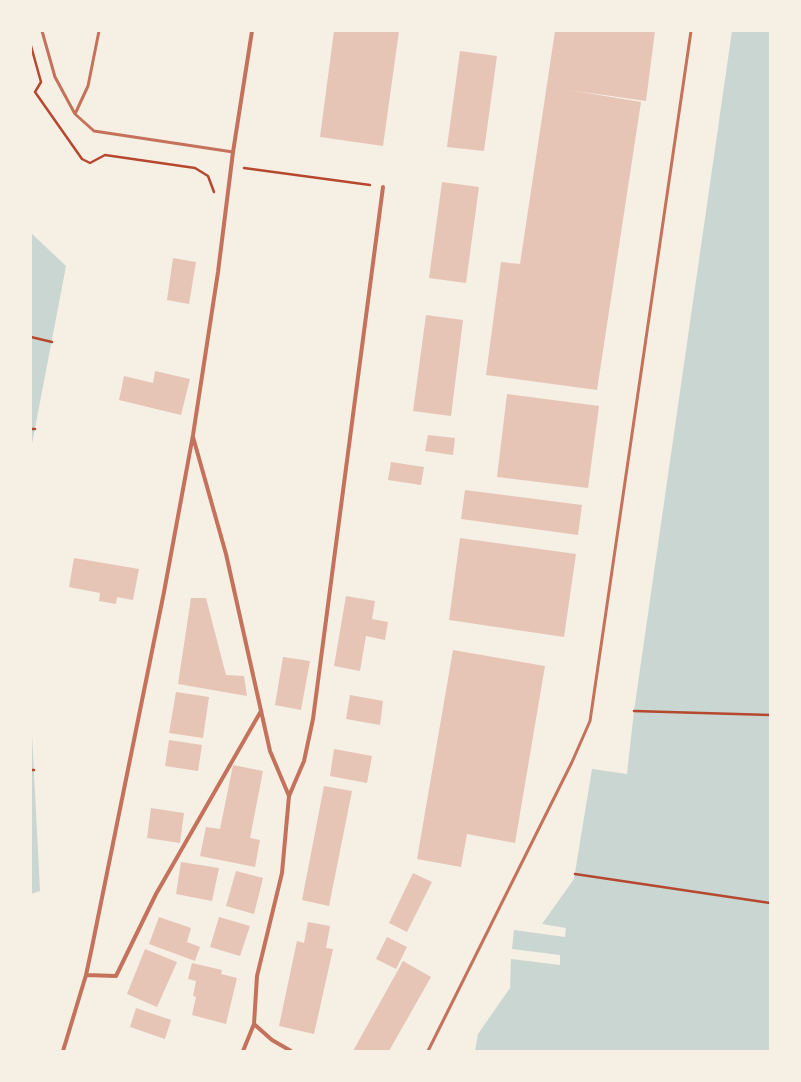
<!DOCTYPE html>
<style>
body{margin:0}
#map{position:relative;width:801px;height:1082px;overflow:hidden;background:#f6efe4;font-family:Manrope,sans-serif}
canvas{display:block}
.frame{position:absolute;inset:0;border:32px solid #f6efe4;pointer-events:none}
</style>
<div id="map">
<canvas width="801" height="1082"></canvas>
<div class="frame"></div>
</div>
<script>
const c = document.querySelector('canvas').getContext('2d');
c.lineJoin = 'round';
function paint(path, color) { c.fillStyle = color; c.fill(path, 'evenodd'); }
function trace(path, color, width, dash) { c.strokeStyle = color; c.lineWidth = width; c.lineCap = dash ? 'butt' : 'round'; c.setLineDash(dash || []); c.stroke(path); }
paint(new Path2D(`
 M732,31H770V1051H475L478,1034L510,988L511,959L560,965V955L512,949L514,930L565,937L566,928L542,924L574,879L592,769L627,774L634,711Z
 M31,233L66,266L31,449Z
 M31,715L40,891L31,894Z`), '#c9d6d2');
paint(new Path2D(`
 M334,31H399L383,146L320,137Z
 M555,31H655L646,101L569,90L641,102L597,390L486,375L501,262L520,264Z
 M460,51L497,56L484,151L447,147Z
 M442,182L479,187L466,283L429,278Z
 M173,258L196,262L189,304L167,300Z
 M426,315L463,320L451,416L413,411Z
 M155,371L190,379L181,415L119,400L124,376L153,383Z
 M507,394L599,406L588,488L497,477Z
 M428,435L455,438L453,455L425,451Z
 M391,462L424,467L421,485L388,480Z
 M465,490L582,505L578,535L461,519Z
 M460,538L576,554L564,637L449,620Z
 M74,558L139,569L133,600L117,597L116,604L99,601L100,593L69,587Z
 M346,596L375,601L372,619L388,622L385,640L366,636L360,671L334,666Z
 M191,598H206L226,675L244,676L247,696L178,684Z
 M453,650L545,666L515,843L467,834L461,867L417,859Z
 M283,657L310,661L301,710L275,705Z
 M176,692L209,697L203,738L169,733Z
 M350,695L383,701L380,725L346,719Z
 M169,740L202,745L198,771L165,766Z
 M334,749L372,756L367,783L330,776Z
 M233,765L263,771L250,838L260,840L255,867L200,856L206,827L220,829Z
 M324,786L352,791L329,906L302,900Z
 M151,808L184,813L180,843L147,838Z
 M181,862L219,868L212,901L176,894Z
 M236,871L263,878L254,914L226,906Z
 M413,873L432,882L407,932L389,923Z
 M159,917L191,928L187,942L200,947L195,961L149,944Z
 M219,917L250,926L240,956L210,947Z
 M308,922L330,926L326,948L333,949L314,1034L279,1026L297,941L304,943Z
 M387,937L407,947L396,969L376,959Z
 M145,949L177,962L157,1007L127,994Z
 M403,961L431,977L389,1051H353Z
 M192,963L222,970L221,974L237,978L226,1024L192,1015L196,997L193,996L196,981L188,979Z
 M136,1008L171,1020L165,1039L130,1027Z`), '#e6c5b7');
trace(new Path2D(`
 M31,46L41,82L35,92L82,159L90,163L105,155L195,168L208,176L214,192
 M244,168L370,185
 M31,337L52,342
 M31,429H35
 M634,711L770,715
 M31,770H34
 M575,874L770,903`), '#b5482f', 2.5);
trace(new Path2D(`
 M42,31L55,77L75,114L94,131L233,152
 M75,114L88,86L99,31
 M428,1051L572,762L590,721L691,31`), '#c5725c', 3);
trace(new Path2D(`
 M193,437L226,554L270,751L289,796L282,873L257,976L254,1024L272,1040L291,1051
 M289,796L304,761L313,719L383,187
 M86,975L116,976L156,894L261,711
 M63,1051L86,975L92,947L164,592L193,435L218,272L233,152L252,31
 M243,1051L254,1024`), '#c5725c', 4);
</script>
